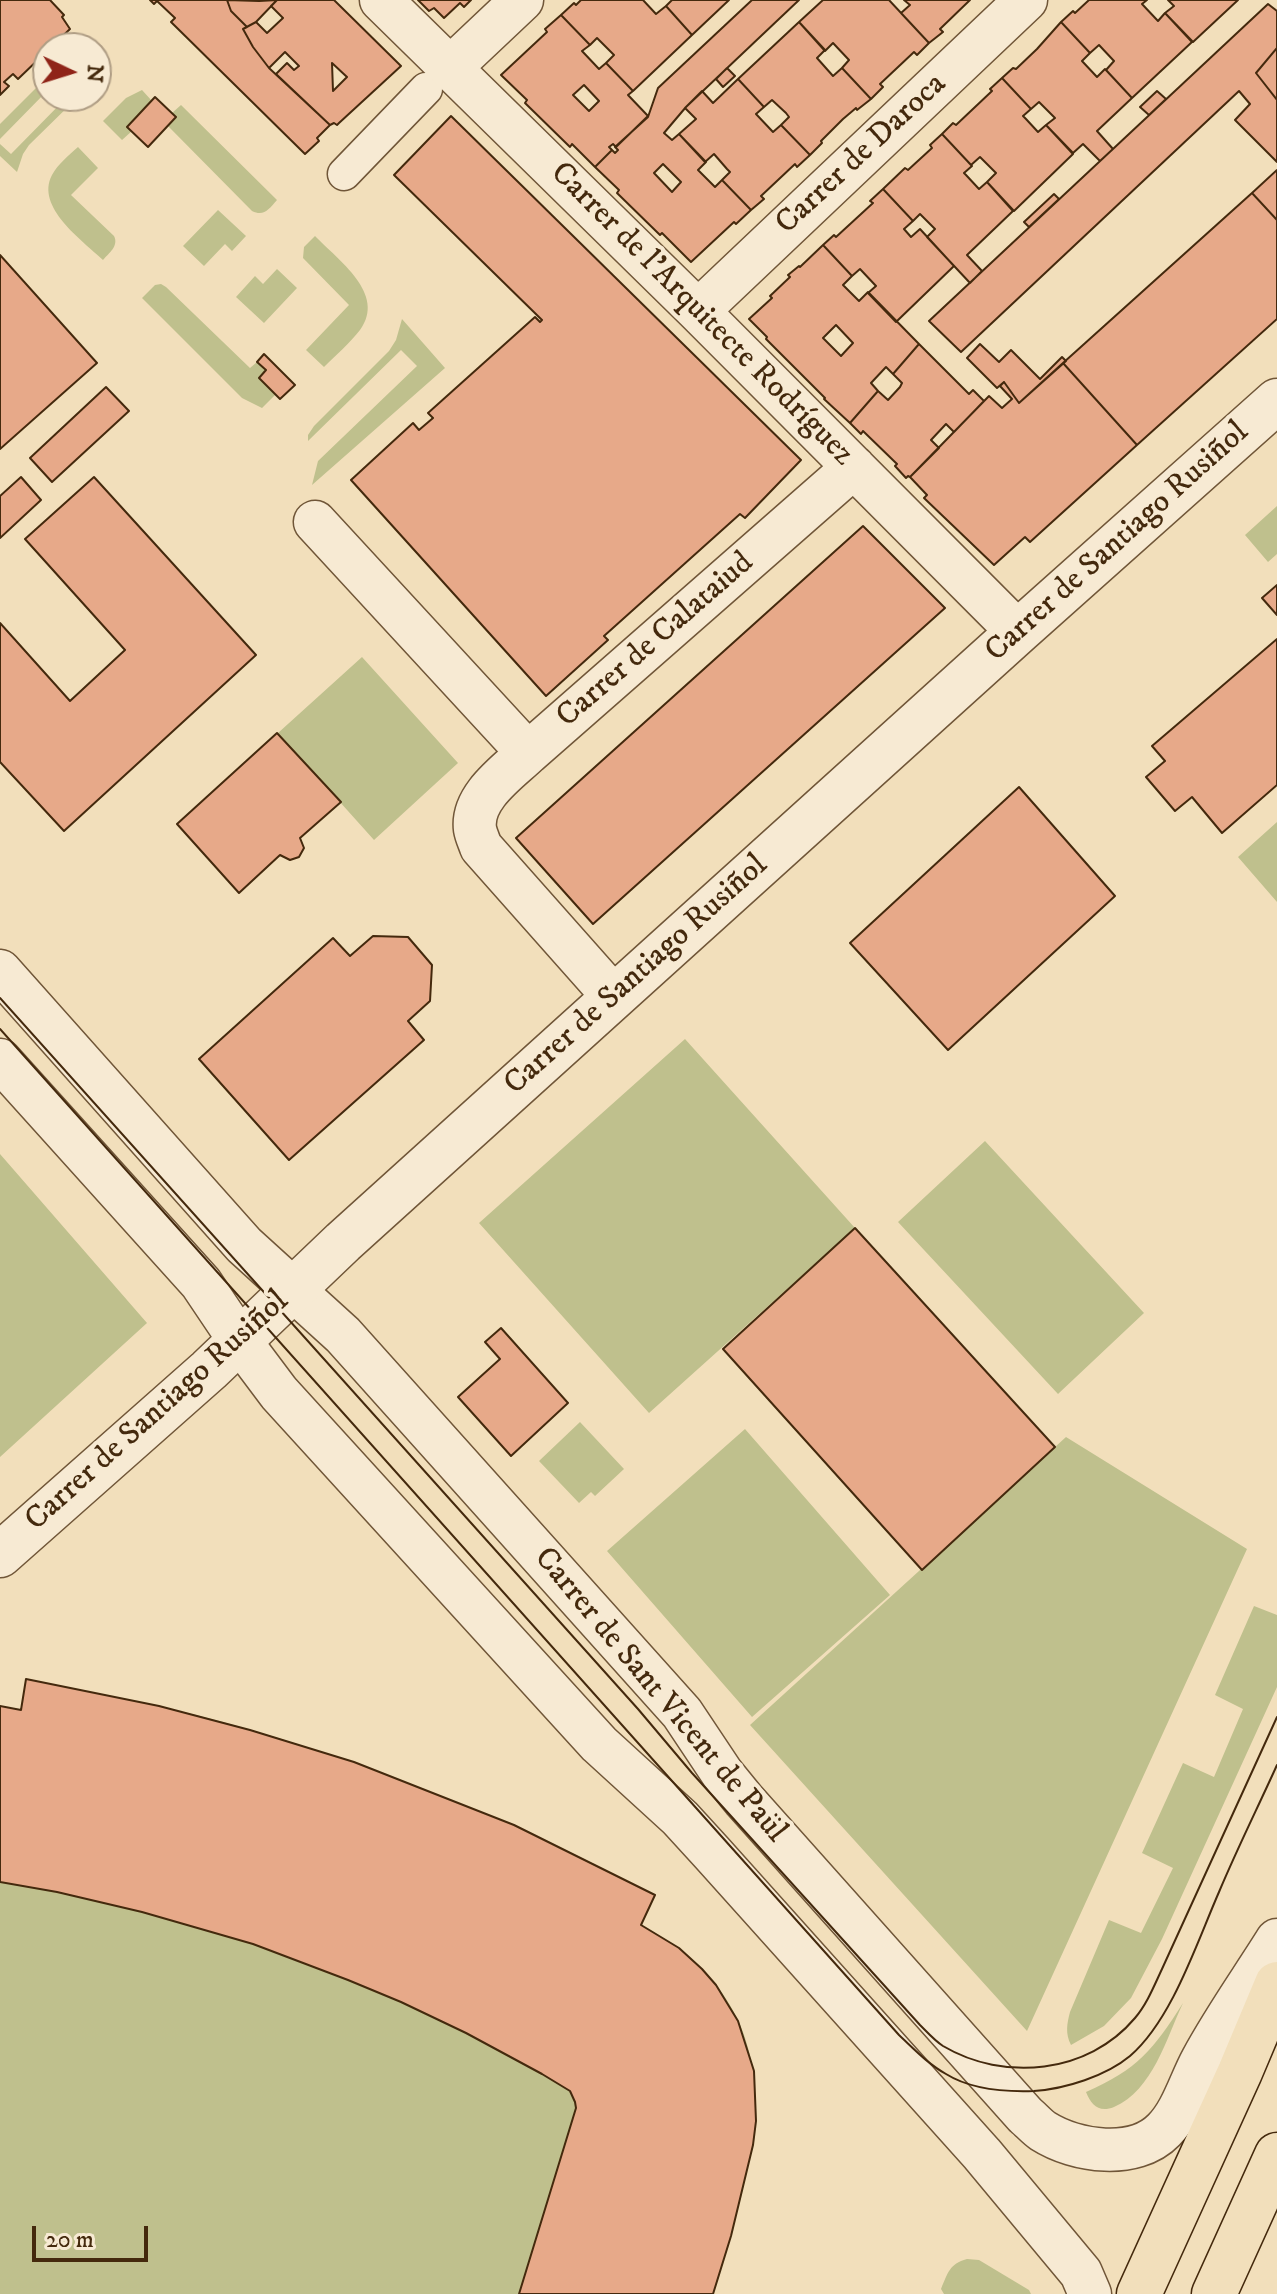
<!DOCTYPE html>
<meta charset="utf-8">
<style>
body{margin:0}
#map{position:relative;width:1277px;height:2294px;overflow:hidden;background:#f2dfbb;font-family:"IM FELL DW Pica",serif}
canvas{display:block}
.north{position:absolute;left:32px;top:32px;width:80px;height:80px;box-sizing:border-box;background:#f7ead3;border:2px solid #af9d84;border-radius:50%;rotate:94deg;font-size:22px;font-weight:700;line-height:32px;text-align:center;color:#44290d}
.north::after{content:'';display:block;margin:auto;width:28px;height:36px;background:#8f2418;clip-path:polygon(50% 0,100% 100%,50% 72%,0 100%)}
.scale{position:absolute;left:32px;top:2226px;width:116px;height:36px;box-sizing:border-box;border:4px solid #44290d;border-top:0;padding-left:10px;font-size:24px;line-height:28px;white-space:nowrap;color:#44290d;-webkit-text-stroke:6px #f7ead3;paint-order:stroke}
</style>
<div id="map">
<canvas width="1277" height="2294"></canvas>
<div class="north">N</div>
<div class="scale">20 m</div>
</div>
<script>
const c = document.querySelector('canvas').getContext('2d');
c.lineJoin = 'round';
function paint(path, color) { c.fillStyle = color; c.fill(path, 'evenodd'); }
function trace(path, color, width, dash) { c.strokeStyle = color; c.lineWidth = width; c.lineCap = dash ? 'butt' : 'round'; c.setLineDash(dash || []); c.stroke(path); }
function drawText(font, color, halo, rows, align = 'center') {
  c.font = font + ' "IM FELL DW Pica",serif'; c.lineWidth = 8; c.setLineDash([]); c.textBaseline = 'middle'; c.strokeStyle = halo; c.fillStyle = color; for (const [text, x, y, turn = 0] of rows) {
    c.save(); c.translate(x, y); c.rotate((+turn || 0) * Math.PI / 180); c.textAlign = isNaN(turn) ? turn : align; if (halo) c.strokeText(text, 0, 0); c.fillText(text, 0, 0); c.restore();
  }
}
paint(new Path2D(`
 M48,76V90L0,139V124Z
 M142,90L152,101L128,126L132,131L122,140L103,121L126,98Z
 M68,96H79L29,145L23,154L17,172L0,156V144L11,154Z
 M181,105L277,200C269,209 264,217 252,211L168,126L176,117L172,113Z
 M78,147L98,168L71,195L114,236C119,246 109,253 103,260C82,240 35,207 52,175C58,164 69,155 78,147Z
 M218,210L246,236L232,251L225,244L204,266L183,246Z
 M315,236C338,260 387,294 360,330C350,343 336,355 324,367L306,350L349,305L303,258L304,247Z
 M277,269L297,288L264,323L236,297L255,276L263,284Z
 M161,284L166,287L250,368L257,362L266,370L259,378L276,394L262,408L242,398L142,298L155,285Z
 M402,319L445,368L312,485L318,461L417,366L401,350L308,441V435L314,426L389,351L396,340Z
 M1277,506V554L1268,562L1245,535Z
 M362,657L458,763L374,840L278,733Z
 M1277,822V902L1238,857Z
 M685,1039L855,1228L649,1413L479,1223Z
 M985,1141L1144,1313L1058,1394L898,1222Z
 M0,1154L147,1323L0,1457Z
 M580,1422L624,1469L595,1496L591,1492L579,1503L539,1461Z
 M745,1429L890,1595L752,1717L607,1551Z
 M1066,1437L1247,1549L1027,2031L750,1725Z
 M1254,1606L1277,1615V1687L1162,1939L1131,1998L1104,2026L1071,2045C1065,2033 1067,2024 1070,2012L1109,1920L1141,1933L1173,1868L1142,1853L1183,1763L1214,1777L1243,1709L1215,1695Z
 M26,1679C101,1694 177,1708 251,1730C392,1771 525,1827 655,1895L641,1925C803,2014 758,2150 713,2294H0V1706L21,1710Z
 M1183,2003C1166,2039 1153,2090 1114,2107C1099,2113 1091,2105 1086,2092C1138,2069 1153,2050 1183,2003Z
 M967,2259L979,2260L1029,2290L1031,2294H944L941,2289C948,2273 949,2264 967,2259Z`), '#bfc08d');
const building = new Path2D(`
 M0,0H50L64,15L62,17L70,29L18,79L13,74L4,82L9,86L0,95Z
 M150,0H227L231,11L247,27L243,29L253,47L269,68L330,125L317,138L319,141L305,154L171,22L175,18L157,1L154,4Z
 M227,0L259,1L277,0L256,22L247,27L231,11Z
 M277,0H334L401,66L339,123L337,125L334,123L330,125L276,74L287,63L294,70L299,66L285,52L269,68L253,47L243,29L256,22L267,33L283,18L271,6ZM332,63L347,77L333,91Z
 M418,0H471L464,7L460,3L444,18L434,8L429,11Z
 M581,0H643L656,14L666,6L692,35L633,91L606,63L614,55L597,38L590,45L561,15L574,3L576,5Z
 M672,0H729L692,35L666,6Z
 M752,0H799L686,107L664,133L672,140L679,134L706,162L698,170L715,187L722,180L751,210L736,224L734,222L691,262L662,233L660,235L617,193L619,190L595,167L612,150L615,153L618,150L615,147L648,117L658,88ZM663,164L681,182L672,192L654,173Z
 M823,0H889L929,43L917,55L914,52L880,84L883,87L871,99L842,68L849,60L833,43L825,51L799,22Z
 M904,0H970L940,29L943,32L929,43L901,13L910,5Z
 M1089,0H1147L1142,4L1158,21L1165,13L1192,42L1132,98L1106,70L1114,61L1099,45L1090,53L1061,22L1073,11L1075,13Z
 M1168,0H1238L1193,42L1165,13L1174,6Z
 M1268,4L1277,11V48L1256,73L1277,100V162L1235,120L1250,104L1239,91L961,352L929,321Z
 M561,15L590,45L582,51L599,69L606,63L633,91L628,95L648,116L616,147L613,144L609,147L612,150L595,167L572,144L570,147L525,103L527,100L501,75L547,32L545,29ZM584,85L599,101L589,111L573,95Z
 M799,22L825,50L817,58L833,76L842,68L871,99L857,110L856,108L843,119L821,141L822,143L810,155L781,125L789,117L786,113L772,100L764,107L738,79Z
 M1061,22L1090,53L1082,61L1097,77L1105,69L1132,98L1097,131L1113,149L1100,161L1083,144L1073,153L1046,125L1055,118L1039,102L1031,109L1002,78L1013,68L1016,69L1037,49Z
 M1277,48V100L1256,73Z
 M727,68L735,76L723,87L716,79Z
 M1002,78L1031,109L1023,116L1026,119L1038,132L1046,125L1073,154L1014,211L987,182L996,173L980,157L971,165L942,134L953,123L956,125L992,91L990,89Z
 M738,79L764,107L756,114L773,132L781,125L810,155L797,167L795,164L761,196L764,199L751,210L722,180L730,172L727,169L714,154L705,162L679,134L696,119L685,108L702,91L713,103Z
 M1157,91L1166,99L1149,115L1140,107Z
 M155,97L176,117L148,147L127,127Z
 M451,116L801,460L745,518L740,514L604,636L608,640L546,696L351,480L413,423L419,430L433,418L428,413L535,317L540,322L542,320L394,175Z
 M942,134L972,166L964,173L966,175L979,189L987,182L1013,211L967,255L982,271L970,283L927,237L935,229L920,214L913,221L883,189L905,168L908,170L932,148L930,145Z
 M1277,170V220L1252,193Z
 M883,189L913,221L904,229L911,237L920,229L954,266L896,322L868,293L876,286L860,269L852,276L823,245L834,235L836,237L873,203L870,201Z
 M1252,193L1277,220V319L1137,445L1063,363Z
 M1054,194L1059,199L1029,227L1024,222Z
 M823,245L852,276L843,285L859,301L868,292L919,344L893,374L886,367L871,383L878,391L850,423L824,399L825,398L766,339L767,337L749,319L772,298L770,296L790,277L788,275L799,266L800,267ZM836,325L853,343L841,356L823,338Z
 M0,255L97,363L0,449Z
 M919,344L969,394L973,390L984,401L954,432L946,424L931,440L939,448L910,477L908,476L906,478L895,466L897,464L863,431L861,434L850,423L878,391L888,400L900,387L902,383L893,374Z
 M980,344L999,362L1011,350L1040,379L1062,357L1066,361L1019,403L1004,382L997,388L967,358Z
 M264,354L295,385L280,399L259,378L266,370L257,362Z
 M1063,363L1137,445L1030,542L1025,537L994,565L924,498L927,495L910,477L989,396L1002,408L1012,399L1000,386L1004,382L1019,403Z
 M106,387L129,411L52,482L30,458Z
 M21,477L41,500L0,538V496Z
 M94,477L256,655L64,831L0,762V623L70,701L125,650L25,539Z
 M863,526L945,608L593,924L516,838Z
 M1277,585V615L1262,598Z
 M1277,639V785L1222,833L1192,797L1175,811L1146,777L1165,761L1152,746Z
 M277,733L341,802L300,838L304,848L299,857L290,860L280,855L239,893L177,824Z
 M1019,787L1115,896L948,1050L850,943Z
 M373,936L408,937L432,965L430,1001L408,1021L424,1040L289,1160L199,1059L333,938L350,956Z
 M855,1228L1055,1447L922,1570L723,1349Z
 M501,1328L568,1403L511,1456L458,1397L500,1359L485,1342Z
 M26,1679L159,1706L250,1730L354,1762L514,1825L655,1895L641,1925L679,1948L702,1969L716,1985L738,2021L754,2071L756,2121L753,2145L731,2236L713,2294H519L576,2108L575,2102L570,2091L542,2074L466,2033L401,2002L348,1980L253,1944L142,1912L57,1892L0,1882V1706L21,1710Z`);
paint(building, '#e7a989');
trace(building, '#44290d', 2);
const pedestrian = new Path2D(`
 M344,174L426,89`);
const minor = new Path2D(`
 M381,0L698,311L1018,632
 M451,67L522,0
 M698,311L1026,0
 M315,522L528,753
 M0,971L244,1245L343,1335L682,1713L722,1773L744,1800L1025,2115C1031,2120 1037,2127 1043,2131C1076,2152 1135,2160 1164,2130C1182,2112 1190,2082 1202,2060C1224,2019 1252,1980 1277,1940
 M614,997L481,847C479,841 476,835 475,829C471,797 508,772 528,753L854,467
 M0,1060L201,1283L240,1341L279,1393L599,1744L680,1818L712,1853L982,2154L1081,2273L1090,2294`);
const tertiary = new Path2D(`
 M0,1555L209,1370L343,1242L1018,632L1277,401`);
const primary = new Path2D(`
 M1139,2294L1240,2072L1277,1984
 M1214,2294L1277,2155`);
trace(pedestrian, '#705638', 35);
trace(minor, '#705638', 45);
trace(tertiary, '#705638', 47);
trace(primary, '#44290d', 47);
trace(pedestrian, '#f7ead3', 32);
trace(minor, '#f7ead3', 42);
trace(tertiary, '#f7ead3', 44);
trace(primary, '#f2dfbb', 44);
trace(new Path2D(`
 M0,998L638,1709L692,1773L920,2025C927,2032 935,2041 943,2046C1004,2082 1088,2074 1135,2018C1147,2004 1154,1986 1162,1969L1277,1717
 M0,1029L899,2035C914,2049 928,2064 946,2074C970,2089 1006,2092 1034,2091C1065,2089 1106,2076 1130,2056C1172,2020 1197,1942 1219,1892C1237,1849 1258,1807 1277,1765`), '#44290d', 2);
drawText('32px', '#44290d', '#f7ead3', [
 ["Carrer de Daroca",862,155,-43],
 ["Carrer de l'Arquitecte Rodríguez",701,315,45],
 ["Carrer de Santiago Rusiñol",1118,543,-42],
 ["Carrer de Calataiud",656,641,-41],
 ["Carrer de Santiago Rusiñol",637,976,-42],
 ["Carrer de Santiago Rusiñol",158,1412,-42],
 ["Carrer de Sant Vicent de Paül",659,1696,50]
]);
</script>
